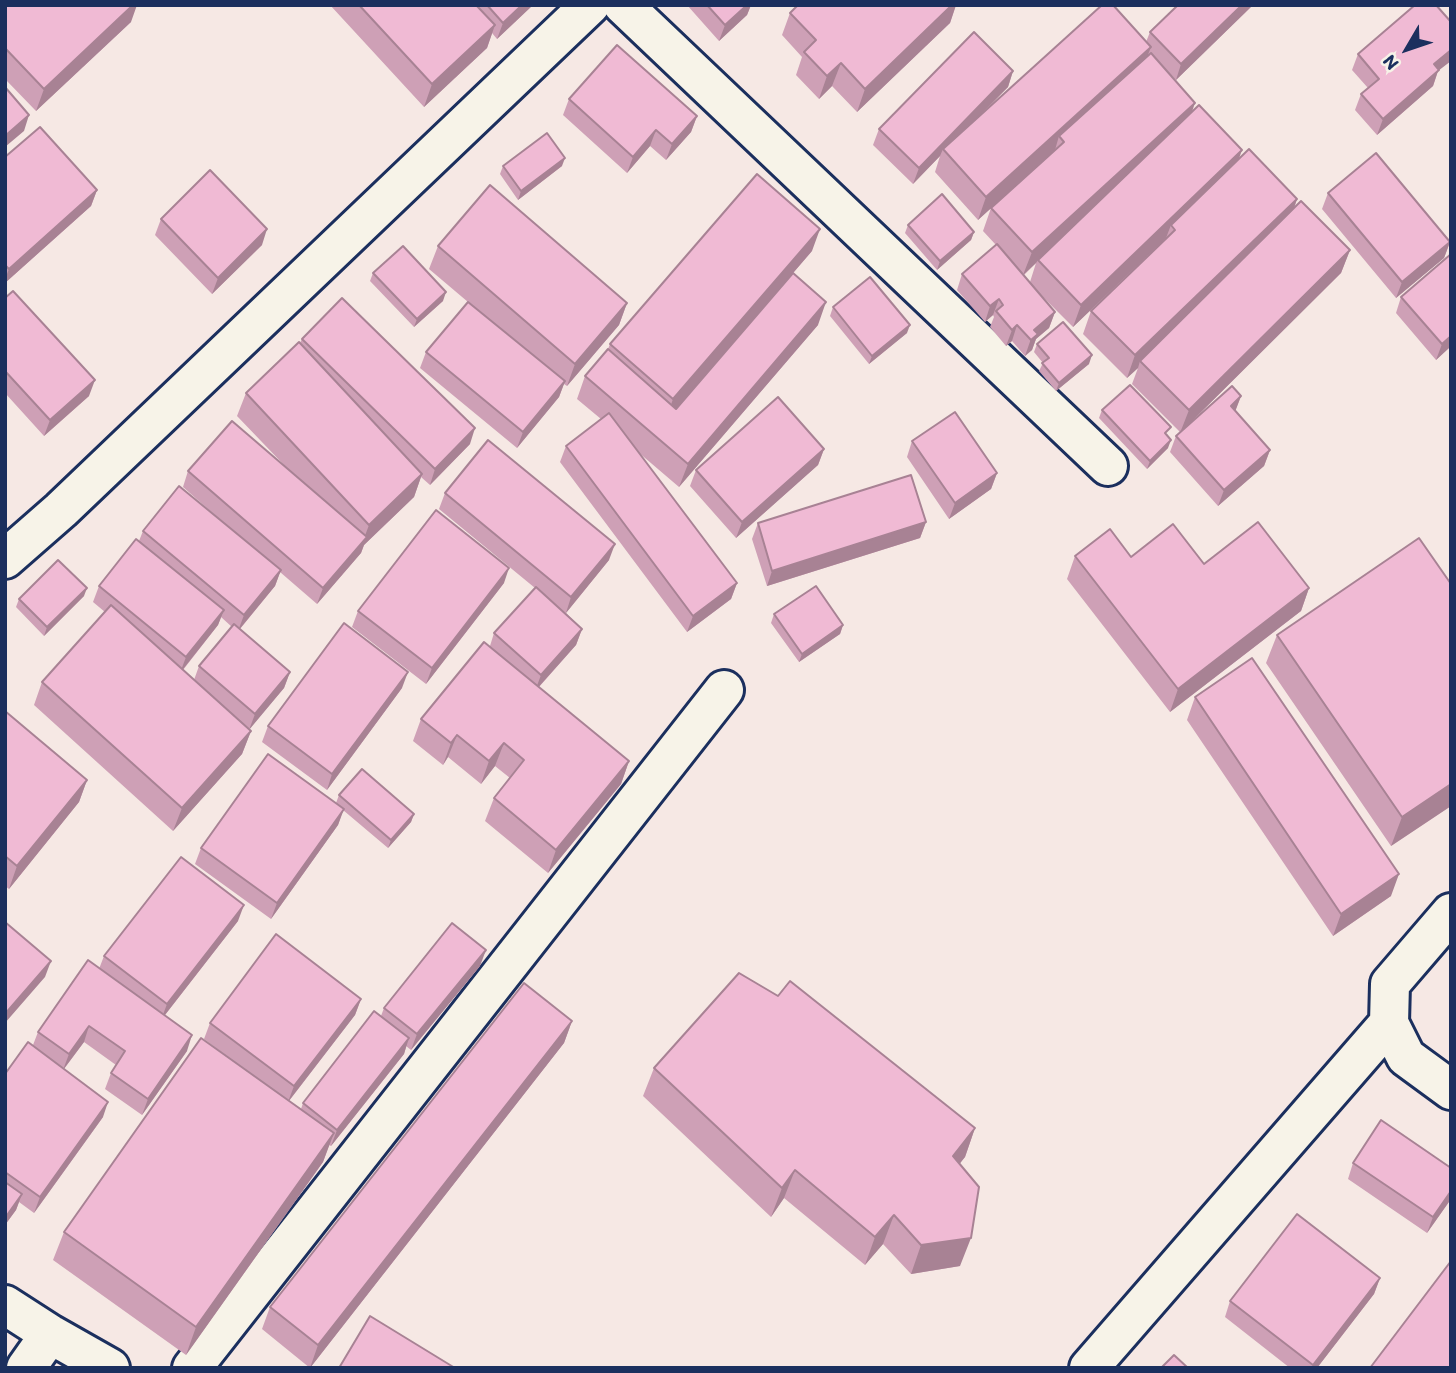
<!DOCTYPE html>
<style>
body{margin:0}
#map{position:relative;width:1456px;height:1373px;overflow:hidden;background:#f6e8e4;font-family:Itim,sans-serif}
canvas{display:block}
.frame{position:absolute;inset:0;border:7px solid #1b2f5e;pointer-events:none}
.north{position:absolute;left:1372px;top:14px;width:70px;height:70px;-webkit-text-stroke:5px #f7f3e8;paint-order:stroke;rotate:231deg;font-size:19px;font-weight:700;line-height:28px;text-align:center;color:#1b2f5e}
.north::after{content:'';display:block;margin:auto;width:24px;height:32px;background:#1b2f5e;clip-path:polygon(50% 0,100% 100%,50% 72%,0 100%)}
</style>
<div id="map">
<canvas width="1456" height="1373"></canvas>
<div class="frame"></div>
<div class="north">N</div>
</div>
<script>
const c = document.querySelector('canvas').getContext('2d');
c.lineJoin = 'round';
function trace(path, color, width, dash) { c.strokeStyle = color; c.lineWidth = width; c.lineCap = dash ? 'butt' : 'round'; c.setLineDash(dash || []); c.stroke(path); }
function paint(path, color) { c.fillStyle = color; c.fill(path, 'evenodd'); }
const minor = new Path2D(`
 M623,5L1108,466
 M5,559L61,510L590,5
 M1451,913L1390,984L1389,1023L1406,1057L1451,1090
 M5,1305L50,1334L110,1368
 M26,1368L50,1334
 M192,1368L724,690
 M1089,1368L1389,1023`);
trace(minor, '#1b2f5e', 44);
trace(minor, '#f7f3e8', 38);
paint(new Path2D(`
 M5,5L131,22L36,111L5,79Z
 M330,5H533L497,39L492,33L487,48L424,107Z
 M687,5H751L747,15L719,41Z
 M798,5H956L950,23L857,112L832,86L819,99L796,75L802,57L782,35L790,13Z
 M1178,5H1253L1176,80L1165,69L1192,111L1238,160L1297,199L1294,209L1350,250L1341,273L1195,418L1241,396L1235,411L1270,450L1264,466L1218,506L1170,452L1176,436L1180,432L1132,384L1138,368L1127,378L1083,334L1091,311L1166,238L1073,327L1035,289L1055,312L1049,328L1036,339L1032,350L1025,356L1012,341L1006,346L990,327L994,317L993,315L985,322L957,290L962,274L996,245L983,231L991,208L1054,152L1055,150L978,220L935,172L940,156L913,184L873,145L879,129L1013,71L1008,87L978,117L1146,42L1150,32ZM1036,263L1030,282L1024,275Z
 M1358,54L1438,71L1433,86L1377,135L1355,110L1361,94L1368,88L1352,70Z
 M569,99L697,116L691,132L666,160L650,146L627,173L563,115Z
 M5,157L97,190L91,206L5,283Z
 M503,166H562L518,200L500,174Z
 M1328,193L1450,242L1444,258L1396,298L1322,209Z
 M161,219L262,245L212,294L155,235Z
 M908,225L974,232L971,240L937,270L905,233Z
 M438,246L627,303L619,325L567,386L564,384L559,397L517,448L420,368L426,352L468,302L429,269Z
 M812,251L793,273L818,325L679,487L638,452L737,583L731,599L687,632L560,462L566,446L601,419L577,399L585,376L608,349L610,344Z
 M1451,254V350L1449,348L1436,360L1396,313L1401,297Z
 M373,273L443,301L414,327L370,281Z
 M5,298L89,396L44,436L5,393Z
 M833,307L907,333L869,364L830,316Z
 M302,339L470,444L430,485L421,477L414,497L364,545L361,553L317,604L280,572L275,586L240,629L290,672L284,688L249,729L251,731L242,754L173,831L34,705L42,682L105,612L93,602L99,586L139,541L143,531L225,524L183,487L188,471L284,465L237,416L246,393L300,343ZM221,617L232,627L199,666L194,680L183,670L218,625Z
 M1037,344L1089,364L1056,391L1039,371L1043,363L1034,352Z
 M1102,410L1167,436L1168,448L1147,469L1099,418Z
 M912,441L997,473L991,489L949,519L907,457Z
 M824,449L818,465L736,538L690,486L696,470Z
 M445,493L609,560L566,613L582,629L576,645L539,687L629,761L621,784L548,873L485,821L494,798L510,778L495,766L481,784L448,757L443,765L413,741L421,719L490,646L494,633L535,588L439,509Z
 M926,522L920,538L767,586L752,539L758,523Z
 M1075,556L1131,557L1204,564L1309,588L1301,611L1170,712L1067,579Z
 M504,583L426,684L352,627L358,611Z
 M1451,584V806L1391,846L1266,663L1277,635Z
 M84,596L44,636L16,607L19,599Z
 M774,614L843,625L840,634L799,662L771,623Z
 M402,688L327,790L262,742L268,726Z
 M1195,697L1391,896L1333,936L1187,720Z
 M5,711L87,780L79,802L9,889L5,886Z
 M339,795L414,814L411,822L388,848L343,810L338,825L271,919L195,864L201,848L336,803Z
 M238,921L165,1015L187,1051L142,1115L105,1089L111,1073L116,1065L84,1042L64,1069L103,1117L34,1213L19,1202L16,1210L5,1225V1074L33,1045L38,1032L99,969L104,956Z
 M480,966L411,1050L406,1046L404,1054L331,1146L329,1145L323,1162L186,1355L53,1260L64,1232L245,1070L204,1039L210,1023L361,999L355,1015L289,1101L301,1109L303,1103L381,1016L384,1008Z
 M572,1021L564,1043L310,1368L262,1329L270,1307Z
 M654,1068L975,1128L965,1157L959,1164L960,1266L911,1274L883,1244L865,1265L784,1198L771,1217L643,1096Z
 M1353,1163L1451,1168V1199L1427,1233L1348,1179Z
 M1380,1278L1374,1294L1317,1368H1290L1225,1317L1230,1301Z`), '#cea0b6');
paint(new Path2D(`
 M133,5H137L131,22L36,111L44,89Z
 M522,5H533L497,39L503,23Z
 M747,5H751L747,15L719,41L725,25Z
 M952,5H956L950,23L857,112L865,89Z
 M1242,5H1253L1176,80L1181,64Z
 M495,25L487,48L424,107L432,84Z
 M1151,47L1142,70L1059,136L1055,150L978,220L986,197Z
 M1451,50V61L1438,71L1433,86L1377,135L1383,119L1434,64Z
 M841,63L832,86L819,99L827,76Z
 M1013,71L1008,87L945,151L943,149L940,156L913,184L919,168Z
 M1195,103L1187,126L1038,260L1036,263L1023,275L1032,252Z
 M29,115L24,131L5,147V136Z
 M697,116L691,132L666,160L672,144Z
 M656,130L650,146L627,173L633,157Z
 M1242,150L1234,173L1171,225L1166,238L1073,327L1081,305Z
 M565,158L562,166L518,200L521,191Z
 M97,190L91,206L5,283V279L9,269Z
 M1297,199L1289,222L1140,361L1138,368L1127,378L1135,355Z
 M267,229L262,245L212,294L218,278Z
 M820,229L812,251L665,422L673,399Z
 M974,232L971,240L937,270L940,261Z
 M1450,242L1444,258L1396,298L1402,282Z
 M1350,250L1341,273L1180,433L1189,410Z
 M446,292L443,301L414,327L417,319Z
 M999,299L993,315L985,322L990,306Z
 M826,302L818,325L679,487L688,464Z
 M627,303L619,325L567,386L575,364Z
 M1055,312L1049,328L1036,339L1032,350L1025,356L1034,330Z
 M910,325L907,333L869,364L872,356Z
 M1017,325L1012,341L1006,346L1012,330Z
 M1451,336V343L1449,348L1436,360L1442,344Z
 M1092,355L1089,364L1056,391L1059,383Z
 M95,380L89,396L44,436L50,420Z
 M565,381L559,397L517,448L523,432Z
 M1241,396L1235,412L1231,406Z
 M475,428L470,444L430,485L435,469Z
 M1171,440L1168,448L1147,469L1150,461Z
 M824,449L818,465L736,538L742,522Z
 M1270,450L1264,466L1218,506L1224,490Z
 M997,473L991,489L949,519L955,503Z
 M422,474L414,497L364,545L361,553L317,604L323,588L363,541L369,525Z
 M926,522L920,538L767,586L772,571Z
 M615,544L609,560L566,613L571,597Z
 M509,568L504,583L426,684L432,668Z
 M281,570L275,586L238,631L244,615Z
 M737,583L731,599L687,632L693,616Z
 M87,588L84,596L44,636L47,627Z
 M1309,588L1301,611L1170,712L1178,689Z
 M224,610L218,625L180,673L186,657Z
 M843,625L840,634L799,662L802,654Z
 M582,629L576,645L535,691L541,675Z
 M290,672L284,688L249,730L255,714Z
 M408,672L402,688L327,790L332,774Z
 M251,731L242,754L173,831L182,808Z
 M457,735L448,757L443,765L451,743Z
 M504,743L495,766L481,784L489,761Z
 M629,761L621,784L548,873L556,850Z
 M87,780L79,802L9,889L17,866Z
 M1451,784V806L1391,846L1402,817Z
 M344,809L338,825L271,919L277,903Z
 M414,814L411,822L388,848L391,840Z
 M1399,874L1391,896L1333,936L1341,914Z
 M244,905L238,921L161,1020L167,1004Z
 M486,950L480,966L411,1050L417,1034Z
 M51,961L45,977L5,1023V1014Z
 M361,999L355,1015L288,1102L294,1086Z
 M572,1021L564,1043L310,1368L318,1345Z
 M89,1026L84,1042L63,1070L69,1054Z
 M192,1035L187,1051L142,1115L148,1099Z
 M409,1038L404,1054L331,1146L337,1130Z
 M108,1102L103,1117L34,1213L40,1197Z
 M975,1128L965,1157L943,1185L953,1156Z
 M334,1133L323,1162L186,1355L196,1327Z
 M795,1170L784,1198L771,1217L782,1188Z
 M1451,1191V1199L1427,1233L1433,1217Z
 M22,1194L16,1210L5,1225V1218Z
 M894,1215L883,1244L865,1265L875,1237Z
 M971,1238L960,1266L911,1274L921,1245Z
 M1380,1278L1374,1294L1317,1368H1312L1313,1365Z`), '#a88294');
const building = new Path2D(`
 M5,5H133L44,89L5,48Z
 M359,5H476L495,25L432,84Z
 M487,5H522L503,23Z
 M707,5H747L725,25Z
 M798,5H952L865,89L841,63L827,76L804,52L816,40L790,13Z
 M1102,5H1113L1151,47L986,197L943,149Z
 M1178,5H1242L1181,64L1150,32Z
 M1415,5H1436L1451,22V50L1434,64L1439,70L1383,119L1361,94L1379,79L1358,54Z
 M974,32L1013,71L919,168L879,129Z
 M617,45L697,116L672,144L656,130L633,157L569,99Z
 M1151,53L1195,103L1032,252L991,208L1064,142L1059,136Z
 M5,87L29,115L5,136Z
 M1199,105L1242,150L1081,305L1038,260Z
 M40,127L97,190L9,269L5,265V157Z
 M547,133L565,158L521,191L503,166Z
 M1249,149L1297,199L1135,355L1091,311L1175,230L1171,225Z
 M1376,153L1450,242L1402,282L1328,193Z
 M210,170L267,229L218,278L161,219Z
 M757,174L820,229L673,399L610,344Z
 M490,185L627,303L575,364L438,246Z
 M942,194L974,232L940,261L908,225Z
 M1301,201L1350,250L1189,410L1140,361Z
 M997,244L1055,312L1034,330L1038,334L1031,340L1017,325L1012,330L996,311L1003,305L999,299L990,306L962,274Z
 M403,246L446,292L417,319L373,273Z
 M1451,254V336L1442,344L1401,297Z
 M793,273L826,302L688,464L585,376L608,349L676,409Z
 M870,277L910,325L872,356L833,307Z
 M13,291L95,380L50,420L5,371V298Z
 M342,298L475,428L435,469L302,339Z
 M468,302L565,381L523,432L426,352Z
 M1063,322L1092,355L1059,383L1042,363L1049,358L1037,344Z
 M299,342L422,474L369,525L246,393Z
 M1130,385L1171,427L1165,433L1171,440L1150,461L1102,410Z
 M1232,386L1241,396L1231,406L1270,450L1224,490L1176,436Z
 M778,397L824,449L742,522L696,470Z
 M955,412L997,473L955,503L912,441Z
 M609,413L737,583L693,616L566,446Z
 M232,421L367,537L323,588L188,471Z
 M488,440L615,544L571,597L445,493Z
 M911,475L926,522L772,571L758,523Z
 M179,486L281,570L244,615L143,531Z
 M436,510L509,568L432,668L358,611Z
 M1258,522L1309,588L1178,689L1075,556L1110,529L1131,557L1173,524L1204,564Z
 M1419,538L1451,584V784L1402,817L1277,635Z
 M136,539L224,610L186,657L99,586Z
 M58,560L87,588L47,627L19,599Z
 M816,586L843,625L802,654L774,614Z
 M536,587L582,629L541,675L494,633Z
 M111,605L251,731L182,808L42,682Z
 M344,623L408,672L332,774L268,726Z
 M234,624L290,672L255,714L199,666Z
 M484,642L629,761L556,850L494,798L524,760L504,743L489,761L457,735L451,743L421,719Z
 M1252,658L1399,874L1341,914L1195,697Z
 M5,711L87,780L17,866L5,856Z
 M268,754L344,809L277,903L201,848Z
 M362,769L414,814L391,840L339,795Z
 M181,857L244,905L167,1004L104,956Z
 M5,922L51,961L5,1014Z
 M452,923L486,950L417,1034L384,1008Z
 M276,934L361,999L294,1086L210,1023Z
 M88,960L192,1035L148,1099L111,1073L125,1051L89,1026L69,1054L38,1032Z
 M739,973L778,996L790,981L975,1128L953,1156L979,1187L971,1238L921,1245L894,1215L875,1237L795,1170L782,1188L654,1068Z
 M524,983L572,1021L318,1345L270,1307Z
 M374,1011L409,1038L337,1130L303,1103Z
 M201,1038L334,1133L196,1327L64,1232Z
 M28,1042L108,1102L40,1197L5,1172V1074Z
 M1381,1120L1451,1168V1191L1433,1217L1353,1163Z
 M5,1182L22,1194L5,1218Z
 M1297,1214L1380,1278L1313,1365L1230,1301Z
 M1451,1261V1368H1370Z
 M370,1316L455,1368H339Z
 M1174,1355L1188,1368H1161Z`);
paint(building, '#f0bad4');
trace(building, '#a88294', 2);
</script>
